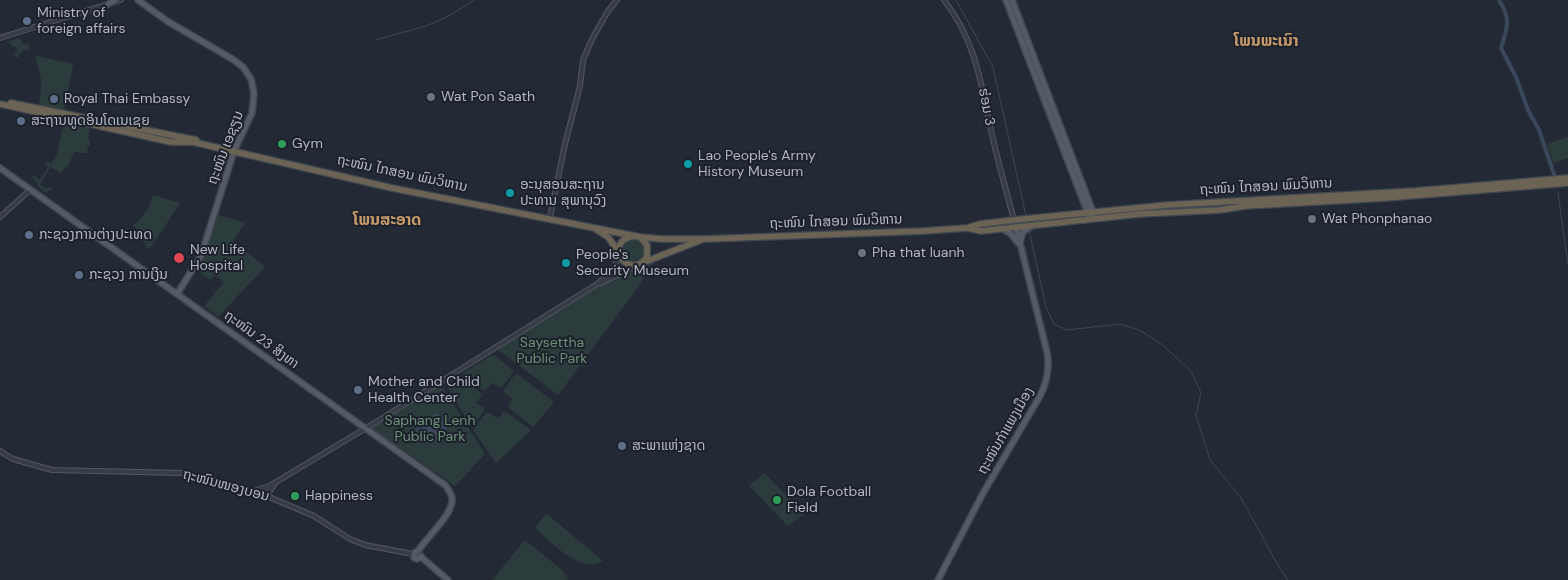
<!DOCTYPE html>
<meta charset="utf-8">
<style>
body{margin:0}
canvas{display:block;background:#242a35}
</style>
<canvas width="1568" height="580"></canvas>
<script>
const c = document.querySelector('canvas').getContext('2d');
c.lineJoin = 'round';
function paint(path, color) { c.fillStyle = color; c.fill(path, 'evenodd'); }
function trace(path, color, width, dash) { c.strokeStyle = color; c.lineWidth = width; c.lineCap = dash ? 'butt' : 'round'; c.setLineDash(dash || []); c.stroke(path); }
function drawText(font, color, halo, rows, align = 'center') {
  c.font = font + ' "DM Sans","Noto Sans Lao",sans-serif'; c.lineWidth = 4; c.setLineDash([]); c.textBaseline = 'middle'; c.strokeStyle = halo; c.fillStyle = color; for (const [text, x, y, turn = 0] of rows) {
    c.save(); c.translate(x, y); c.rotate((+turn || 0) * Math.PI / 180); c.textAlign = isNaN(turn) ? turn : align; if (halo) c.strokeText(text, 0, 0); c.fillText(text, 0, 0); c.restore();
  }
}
paint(new Path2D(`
 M20,38L22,44L28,43L30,50L22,51L21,53L18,54L19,57H15V55L12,54L17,53L16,47H13L8,41Z
 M36,56L73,64L64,110L39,106C40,98 42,88 41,81C41,72 36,65 36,56Z
 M64,122L90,127L88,139L90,140V146H87L88,153L74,152L68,166L64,168L61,173L50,167L40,185L46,189L50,187L53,188L46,193L37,185L38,183L32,177L33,175L40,180L48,167L44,163L45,161L51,164L57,155Z
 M1568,137V158L1554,163L1547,144Z
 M153,195L180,203L150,249L146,247V244L135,235L139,230L133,226C143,216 150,209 153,195Z
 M218,215L245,223L233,241L265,267L218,317L204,306L224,282L214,275L210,280L197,270L204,256Z
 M634,237L644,241L646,257L636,264L623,260L620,246L625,240Z
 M656,260L633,294L558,395L497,349L593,289Z
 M490,356H495L514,371L501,388L492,383L484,391L462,374Z
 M516,373L554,402L533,427L509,408L508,406L513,399L504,392V390Z
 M460,376L481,393L482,395L476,403L484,408V411L472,427L446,385Z
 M441,385L485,454L455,486L371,428Z
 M503,412H506L531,430L496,463L473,430L486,413H490L498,419Z
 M764,473L805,514L788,526L749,486Z
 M546,514L548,515L603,561C579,574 552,542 535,528Z
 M525,540L562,570L568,580H492Z`), '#2c3c3d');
paint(new Path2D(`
 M434,413L446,418L449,422C444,435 437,445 422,443L419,440L416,429L430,426Z`), '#3b475c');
trace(new Path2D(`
 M956,0L993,67L1026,216
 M375,40L426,26L447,17L474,0
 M1558,193L1568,265
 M1029,230L1046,307L1054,324L1067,330L1120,324L1139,330L1160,343L1191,371L1201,393L1196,415L1210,460L1241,498L1280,569L1288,580`), '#3b475c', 1);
trace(new Path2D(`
 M1499,0C1512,21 1507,27 1501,48L1516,77L1528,110L1539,130L1555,177`), '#3b475c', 4);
const minor = new Path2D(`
 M944,0C978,44 981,87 993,139C999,166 1007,193 1014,220
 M0,38L121,0
 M0,217L30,190
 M550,217L565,144L580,86L583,60L592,39L608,11L617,0
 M601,283L635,266
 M0,451L13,459L52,470L181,473L217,481L262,494L314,516L350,539L365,545L413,554
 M254,491L269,486
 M262,494L271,485L381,419L597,284L613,271L619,255
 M267,496L275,483`);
const major = new Path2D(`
 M138,0L167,21L234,60L243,67L251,79L254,93L252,113L234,151L201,256L177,294
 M1006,0L1089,216
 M1012,0L1093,212L1094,218
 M108,4L116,0
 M0,168L445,485C448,489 452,494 452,499C454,513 426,538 418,551L414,553V558L417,559L421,557
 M1003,229L1010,233L1018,243
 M1020,242L1023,232L1032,226
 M421,556V557L448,580
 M938,580L982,495L1040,396C1047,382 1050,368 1047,352L1016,227`);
const highway = new Path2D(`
 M11,103L196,140
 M0,104L171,142H193L392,188L640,237L647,245V257C628,283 601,240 635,236
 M968,228L981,231L1139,214L1220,210L1245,206L1385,198L1568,183
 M597,230L608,237L618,251
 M640,237L662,239H705L923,231L967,228L980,224L1014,220L1167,205L1415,191L1568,178
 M642,263L701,240`);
trace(minor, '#525761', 6);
trace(major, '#404550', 8);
trace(highway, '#424751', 8);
trace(minor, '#373c46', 4);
trace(major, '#555b66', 5);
trace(highway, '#6b6455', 5.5);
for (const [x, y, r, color] of [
 [27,21,5,"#5c6f8a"],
 [431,97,5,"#6b7280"],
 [54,99,5,"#5c6f8a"],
 [21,121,5,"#5c6f8a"],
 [282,144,5,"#2e9e5b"],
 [688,164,5,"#0f9aa8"],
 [510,193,5,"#0f9aa8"],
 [1312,219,5,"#6b7280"],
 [29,235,5,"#5c6f8a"],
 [862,253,5,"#6b7280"],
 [179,258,6,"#e0444e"],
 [566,263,5,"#0f9aa8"],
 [79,275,5,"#5c6f8a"],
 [358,390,5,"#5c6f8a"],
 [622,446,5,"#5c6f8a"],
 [295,496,5,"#2e9e5b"],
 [777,500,5,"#2e9e5b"]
]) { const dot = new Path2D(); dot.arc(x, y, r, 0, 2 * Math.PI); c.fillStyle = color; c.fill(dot); trace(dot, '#1c212b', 2); }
drawText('14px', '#b2b7c3', '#1c212b', [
 ["Ministry of",37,13],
 ["foreign affairs",37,29],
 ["Wat Pon Saath",441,97],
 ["Royal Thai Embassy",64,99],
 ["ສະຖານທູດອິນໂດເນເຊຍ",31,121],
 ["Gym",292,144],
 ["Lao People's Army",698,156],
 ["History Museum",698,172],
 ["ອະນຸສອນສະຖານ",520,185],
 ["ປະທານ ສຸພານຸວົງ",520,201],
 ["Wat Phonphanao",1322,219],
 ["ກະຊວງການຕ່າງປະເທດ",39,235],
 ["New Life",190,250],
 ["Hospital",190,266],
 ["Pha that luanh",872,253],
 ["People's",576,255],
 ["Security Museum",576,271],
 ["ກະຊວງ ການເງິນ",89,275],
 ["Mother and Child",368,382],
 ["Health Center",368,398],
 ["ສະພາແຫ່ງຊາດ",632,446],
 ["Dola Football",787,492],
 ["Field",787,508],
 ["Happiness",305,496]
], 'left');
drawText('14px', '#b2b7c3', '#1c212b', [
 ["ຮ່ອມ 3",986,107,79],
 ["ຖະໜົນ ເອຊຽນ",226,148,-69],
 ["ຖະໜົນ ໄກສອນ ພົມວິຫານ",402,174,12],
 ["ຖະໜົນ ໄກສອນ ພົມວິຫານ",1266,187,-3],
 ["ຖະໜົນ ໄກສອນ ພົມວິຫານ",836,222,-2],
 ["ຖະໜົນ 23 ສິງຫາ",261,340,36],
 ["ຖະໜົນກຳແພງເມືອງ",1006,431,-60],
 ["ຖະໜົນໜອງບອນ",226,486,15]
]);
drawText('14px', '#6c9077', '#1c212b', [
 ["Saysettha",552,343],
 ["Public Park",552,359],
 ["Saphang Lenh",430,421],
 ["Public Park",430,437]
]);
drawText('bold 16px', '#c5996a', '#1c212b', [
 ["ໂພນພະເນົາ",1266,42],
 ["ໂພນສະອາດ",387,221]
]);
</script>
